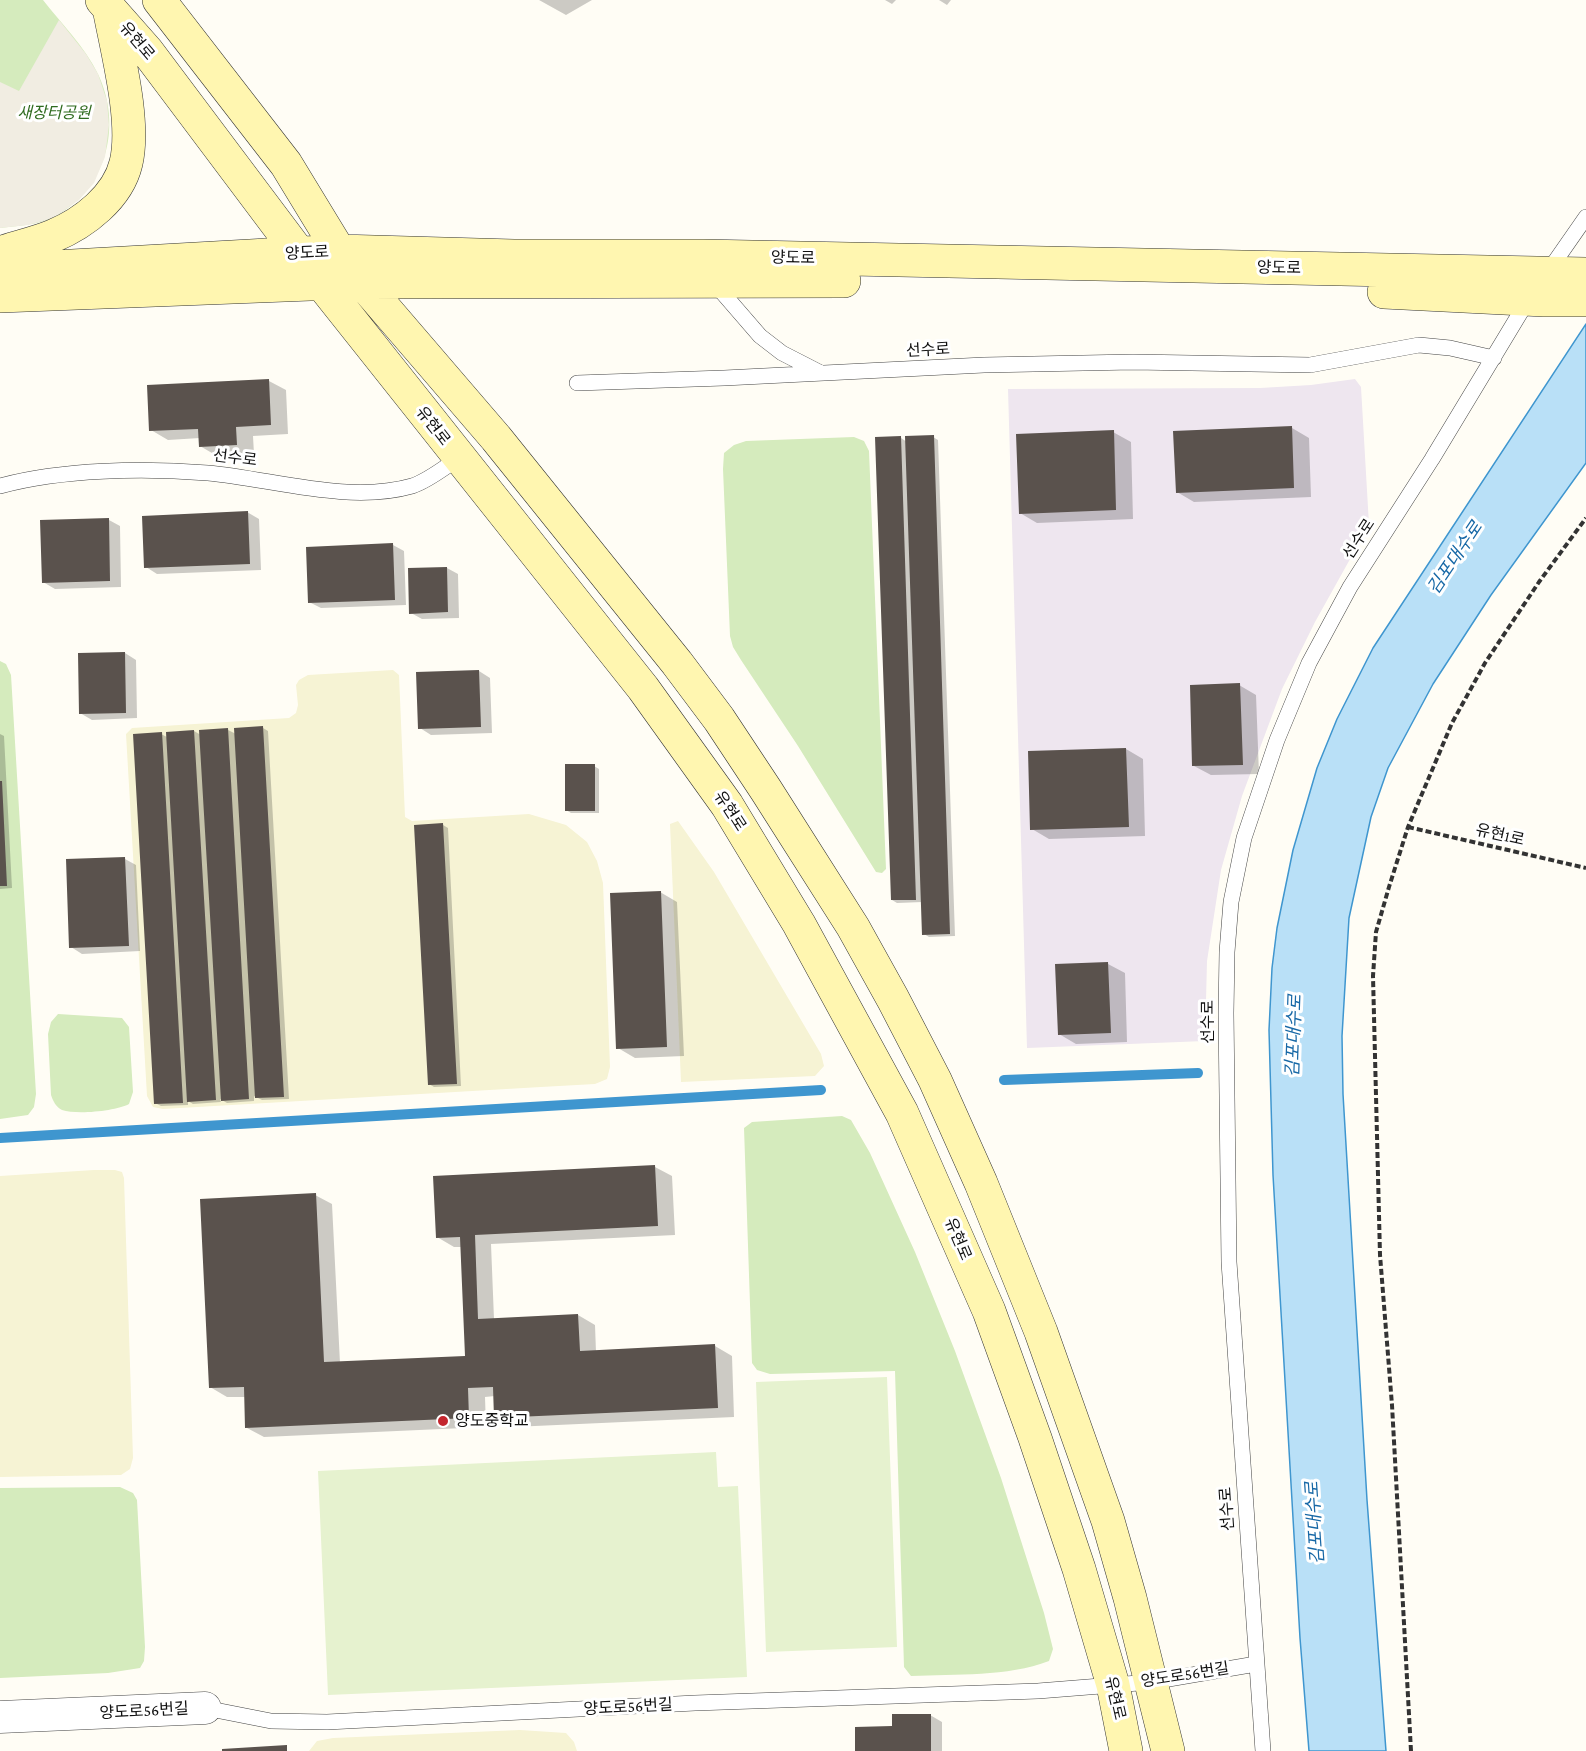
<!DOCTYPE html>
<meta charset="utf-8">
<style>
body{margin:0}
canvas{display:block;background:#fffdf5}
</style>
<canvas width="1586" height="1751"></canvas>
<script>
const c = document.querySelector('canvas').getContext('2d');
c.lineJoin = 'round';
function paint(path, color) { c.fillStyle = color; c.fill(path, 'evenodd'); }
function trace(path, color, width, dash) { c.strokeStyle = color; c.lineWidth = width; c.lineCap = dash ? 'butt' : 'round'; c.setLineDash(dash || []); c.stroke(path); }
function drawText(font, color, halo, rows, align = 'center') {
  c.font = font + ' "Crimson Pro","Noto Sans KR",serif'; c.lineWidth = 6; c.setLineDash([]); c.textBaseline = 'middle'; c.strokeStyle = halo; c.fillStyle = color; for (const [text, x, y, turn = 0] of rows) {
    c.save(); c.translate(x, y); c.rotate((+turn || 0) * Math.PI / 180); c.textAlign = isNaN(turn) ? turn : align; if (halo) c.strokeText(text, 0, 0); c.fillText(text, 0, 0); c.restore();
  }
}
paint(new Path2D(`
 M1355,379L1361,387L1369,525L1315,622L1282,689L1242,796L1221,870L1207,961L1205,1041L1027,1048L1008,389L1260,388L1311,385Z`), '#eee6ef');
paint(new Path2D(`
 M393,670L399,675L405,817L412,821L529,814L566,825L587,842L597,861L603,883L610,1067L607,1079L595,1084L541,1087L163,1109L153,1107L147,1096L126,734L132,728L289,718L296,713L298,705L296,685L299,680L308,675Z
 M678,821L714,872L821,1054L824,1066L815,1076L681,1082L670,824Z
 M94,1170H115L122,1172L124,1178L133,1458L130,1469L121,1475L0,1477V1176Z
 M520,1730L566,1733L574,1742L577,1751H309L317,1741L333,1738Z`), '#f6f3d4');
paint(new Path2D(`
 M0,0H43C61,23 85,47 98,74C123,127 106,189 54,217C38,225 17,226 0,228Z
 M854,437L864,441L869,451L886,869L882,873L876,872L798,746L741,660L733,647L730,636L723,469L724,453L734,445L746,441Z
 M0,661L6,664L11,675L36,1094L34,1107L28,1115L0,1119Z
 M58,1014L122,1018L129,1027L133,1092L129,1104C116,1111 77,1115 62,1110C56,1107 53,1101 51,1095L48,1034L51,1022Z
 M842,1116L851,1120L870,1153L915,1252L955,1351L1001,1478L1044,1613L1053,1649L1049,1661C1007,1677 956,1674 911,1676L904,1667L895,1371L770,1374L757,1370L752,1363L744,1128L752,1122Z
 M120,1487L133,1493L137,1500L145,1647L144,1661L140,1668L108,1673L0,1678V1488Z`), '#d5ebbd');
paint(new Path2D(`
 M887,1377L897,1647L766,1652L756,1382Z
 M716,1452L718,1487L738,1486L747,1677L328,1695L318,1471Z`), '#e6f2cf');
paint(new Path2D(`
 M59,20L86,54L98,74L107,101L109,125L105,157L94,183L79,200L53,218L28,225L0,228V82L19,91Z`), '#f1ede2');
const water = new Path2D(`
 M1586,324V463L1491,595L1433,684L1388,768L1371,817L1349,918L1342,1036L1343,1094L1367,1500L1386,1751H1309L1300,1638L1273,1175L1269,1030L1272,968L1277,928L1293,850L1317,768L1337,719L1373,648Z`);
paint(water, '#b9e0f7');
trace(water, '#3f96cf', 1.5);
paint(new Path2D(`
 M539,0H592L566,15Z
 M885,0H896L892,4Z
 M939,0H951L947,5Z
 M269,381L286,390L288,434L253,436L254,454L217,456L200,446V438L168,440L151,430Z
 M1292,428L1309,438L1311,497L1194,502L1177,492Z
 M1113,432L1131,442L1133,519L1037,523L1020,513Z
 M933,437L938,440L955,936L929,937L924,934L923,902L897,903L892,900L901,438L907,442Z
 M247,512L259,519L261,570L157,574L146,567Z
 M109,520L120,526L121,587L55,589L43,582Z
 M393,545L404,551L406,605L321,608L309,602Z
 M447,568L458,574L459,618L422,619L411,613Z
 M125,653L136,660L137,718L92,720L80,713Z
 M479,671L490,678L492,733L431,735L420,728L418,674Z
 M1239,685L1256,695L1259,774L1211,775L1194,766Z
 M263,728L268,731L289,1099L262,1100L254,1096V1101L227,1103L220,1099L221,1102L193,1104L188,1101V1105L161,1106L155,1103L161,734L167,737L194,731L201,735L228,730L236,734Z
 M0,734L4,736L12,888L0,889Z
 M1126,749L1143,759L1145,836L1049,839L1032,829Z
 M594,766L599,769V813H571L566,810Z
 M443,825L448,828L461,1086L434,1087L429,1084Z
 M125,859L136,865L140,951L82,954L71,947Z
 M660,892L677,902L684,1056L635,1058L618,1048Z
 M1108,964L1125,973L1127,1042L1076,1044L1059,1034Z
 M655,1167L672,1176L675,1235L491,1244L494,1319L578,1315L595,1325L596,1352L715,1346L732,1356L734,1417L513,1427L496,1418L495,1396L485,1397L486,1427L264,1437L247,1428L246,1397H227L210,1387L315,1195L332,1204L340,1363L467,1357L462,1247H454L437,1237Z
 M930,1715L942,1722V1751H857L893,1727Z`), '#0003');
trace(new Path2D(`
 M1004,1080L1198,1073
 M0,1138L821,1090`), '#3f96cf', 10);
paint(new Path2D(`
 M269,379L271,425L236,427L237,445L199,447L198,429L149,431L147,385Z
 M1292,426L1294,488L1176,493L1173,431Z
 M1114,430L1116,510L1019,514L1016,434Z
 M934,435L950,934L922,935L905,436Z
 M901,436L916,900H891L875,437Z
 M248,511L250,564L144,568L142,516Z
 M109,518L110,581L42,583L40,520Z
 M393,543L395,600L308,603L306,547Z
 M447,567L448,612L409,614L408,568Z
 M125,652L126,713L79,714L78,653Z
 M479,670L481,727L418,729L416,672Z
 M1240,683L1243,765L1192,766L1190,685Z
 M263,726L284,1097L255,1098L234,728Z
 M228,728L249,1099L221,1101L199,730Z
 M194,730L216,1100L187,1102L166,732Z
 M162,732L183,1103L154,1104L133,734Z
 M1126,748L1129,827L1030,830L1028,751Z
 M565,764H595V811H565Z
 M0,781H2L7,886H0Z
 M443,823L457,1084L428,1085L414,825Z
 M125,857L129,946L69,948L66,859Z
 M661,891L667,1047L616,1049L610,893Z
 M1108,962L1111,1033L1058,1035L1055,964Z
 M655,1165L658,1226L475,1235L478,1319L578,1314L580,1351L715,1344L718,1408L494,1418L493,1387L468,1388L469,1418L245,1428L244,1387L209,1388L200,1199L316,1193L324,1362L465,1356L460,1237L436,1238L433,1176Z
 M892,1714H931V1751H855V1727L892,1726Z
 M287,1745V1751H222V1749Z`), '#5a524d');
const lane = new Path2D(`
 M1547,273L1586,217
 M715,284L760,336L782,353L821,373
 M577,383L724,378L984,365L1133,362L1310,365L1419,345L1450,348L1494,358
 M0,486C62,469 144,468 208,473C273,479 349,504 412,486C428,481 445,467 459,458
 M205,1708L271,1721L327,1722L695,1703L1038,1691L1151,1682L1256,1664
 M1263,1751L1229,1262L1226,1013L1227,952L1231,902L1244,838L1277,740L1309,663L1350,587L1432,459L1528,300`);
const street = new Path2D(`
 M0,1717L205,1708`);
const secondary = new Path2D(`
 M102,0L147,51L322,284L643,688L727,805L799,924L902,1113L989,1311L1035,1438L1079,1569L1113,1685L1126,1751
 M159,0L286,164L339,251L362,282L496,438L677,663L719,719L766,790L853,927L893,999L935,1080L981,1183L1041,1332L1108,1521L1130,1598L1168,1751
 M0,253C17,247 36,243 53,236C84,223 118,197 126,163C136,122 117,51 109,8
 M0,270L339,251L514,256H703L1586,274
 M1384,292L1544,300H1586
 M0,296L362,282L844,281`);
trace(lane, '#444', 16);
trace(street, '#444', 33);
trace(secondary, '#333', 34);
trace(new Path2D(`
 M1408,827L1586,868
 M1411,1751L1392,1405L1380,1255L1373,976L1376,932L1389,887L1408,827L1452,723L1485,663L1539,582L1586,518`), '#333', 4, [6, 3]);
trace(lane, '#fff', 15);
trace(street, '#fff', 32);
trace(secondary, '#fff6b0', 33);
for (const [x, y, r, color] of [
 [443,1421,6,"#c4262e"]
]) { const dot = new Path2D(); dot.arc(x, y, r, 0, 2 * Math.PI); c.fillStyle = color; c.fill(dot); trace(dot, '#fff', 2); }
drawText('16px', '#111', '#fff', [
 ["유현로",137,41,50],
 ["양도로",307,253,-3],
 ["양도로",793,258,1],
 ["양도로",1279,268,1],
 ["선수로",928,350,-3],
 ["유현로",433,426,52],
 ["선수로",235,458,7],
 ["선수로",1359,539,-57],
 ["유현로",730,811,57],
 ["유현1로",1500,835,13],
 ["선수로",1208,1022,-90],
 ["유현로",958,1239,67],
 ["선수로",1227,1509,-94],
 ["양도로56번길",1185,1675,-9],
 ["유현로",1115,1698,77],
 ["양도로56번길",628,1707,-3],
 ["양도로56번길",144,1711,-3]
]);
drawText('italic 16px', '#2f6b1f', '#fff', [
 ["새장터공원",54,113]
]);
drawText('16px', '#111', '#fff', [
 ["양도중학교",455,1421]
], 'left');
drawText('italic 18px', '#1768a6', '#fff', [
 ["김포대수로",1455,558,-56],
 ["김포대수로",1294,1036,-88],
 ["김포대수로",1315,1523,-94]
]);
</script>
